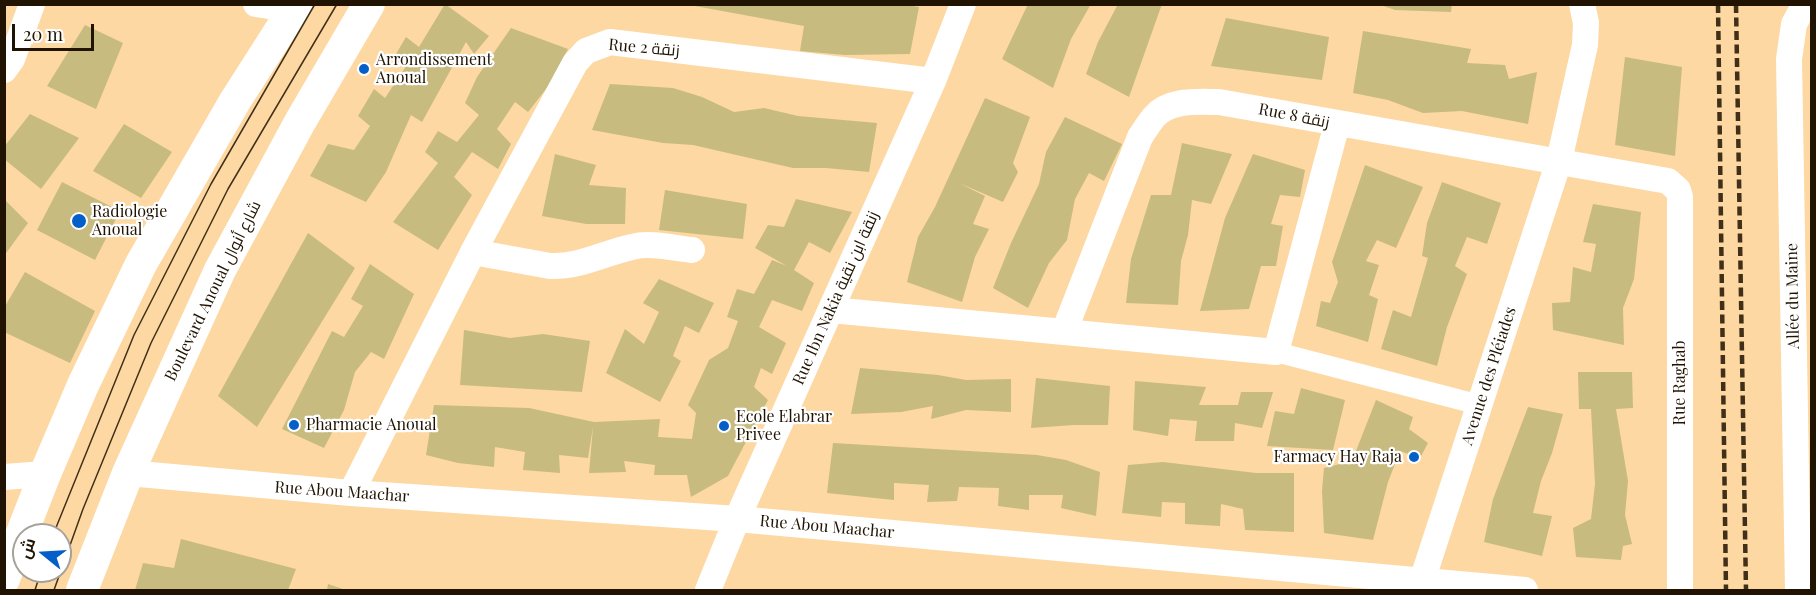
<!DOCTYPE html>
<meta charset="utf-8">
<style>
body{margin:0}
#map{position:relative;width:1816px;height:595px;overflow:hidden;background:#fdd8a2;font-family:"Playfair Display",Cairo,serif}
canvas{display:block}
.frame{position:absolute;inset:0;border:6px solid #201301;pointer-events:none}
.north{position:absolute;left:12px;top:523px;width:60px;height:60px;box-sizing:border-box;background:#fff;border:2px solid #a6a199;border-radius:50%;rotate:288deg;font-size:16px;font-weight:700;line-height:24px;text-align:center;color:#201301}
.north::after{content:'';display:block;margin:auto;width:21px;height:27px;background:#055fc8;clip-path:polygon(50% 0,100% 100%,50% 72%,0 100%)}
.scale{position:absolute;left:12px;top:24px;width:82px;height:27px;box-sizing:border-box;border:3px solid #201301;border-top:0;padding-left:8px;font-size:18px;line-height:21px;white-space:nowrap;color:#201301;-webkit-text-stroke:4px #fff;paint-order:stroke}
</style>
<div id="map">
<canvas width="1816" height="595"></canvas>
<div class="frame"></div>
<div class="north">ش</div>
<div class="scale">20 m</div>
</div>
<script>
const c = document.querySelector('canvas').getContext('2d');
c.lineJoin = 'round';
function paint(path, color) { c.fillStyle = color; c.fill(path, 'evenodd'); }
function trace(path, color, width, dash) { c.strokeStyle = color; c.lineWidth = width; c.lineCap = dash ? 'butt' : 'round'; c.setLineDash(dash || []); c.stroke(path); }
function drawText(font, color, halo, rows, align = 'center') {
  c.font = font + ' "Playfair Display",Cairo,serif'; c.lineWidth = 4.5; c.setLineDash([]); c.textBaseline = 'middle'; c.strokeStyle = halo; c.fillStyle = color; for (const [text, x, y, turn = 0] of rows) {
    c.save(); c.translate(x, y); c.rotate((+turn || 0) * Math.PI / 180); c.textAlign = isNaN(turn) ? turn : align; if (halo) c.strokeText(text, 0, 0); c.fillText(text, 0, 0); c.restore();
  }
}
paint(new Path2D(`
 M445,4L489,36L474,54L466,42L422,122L411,115L386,172L366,202L310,176L328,144L354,150L370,126L358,116L374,89L385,98L405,68L393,59L406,37L419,47Z
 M684,4H901L919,7L910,54L845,55L800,51L804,26Z
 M1028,4H1091L1071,39L1053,88L1002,59Z
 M1118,4H1162L1129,97L1086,74L1098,42Z
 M1378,4H1452L1451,12L1395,10Z
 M1226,18L1329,37L1322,80L1211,66Z
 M85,25L123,43L96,109L47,86Z
 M511,28L568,49L550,84L528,112L515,102L497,129L511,144L498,169L472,152L454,177L472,195L438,250L393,222L438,163L425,152L438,131L457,142L479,115L465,103L477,77Z
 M1363,31L1471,49L1467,63L1505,65L1509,79L1537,72L1528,124L1462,111L1423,113L1388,100L1353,93Z
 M1625,57L1682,67L1675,156L1615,145Z
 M610,84L673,88L702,97L734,112L764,108L798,116L877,123L869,172L826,168H793L693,145L663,143L592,130Z
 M985,98L1030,117L1013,163L1018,172L1003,202L959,183L985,196L973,224L989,229L975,257L962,302L907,282L918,237L935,207Z
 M30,114L79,138L41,189L4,159V147Z
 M1065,117L1122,144L1104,181L1089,173L1075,199L1067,240L1049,263L1028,308L993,288L1011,243L1039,184L1046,152Z
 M124,124L172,152L141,198L93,171Z
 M1182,143L1232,154L1211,204L1192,200L1188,235L1181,261L1178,305L1126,303L1131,259L1151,195H1171Z
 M555,154L596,165L589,185L626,188L625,224H586L542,216Z
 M1253,154L1305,170L1300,197L1280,195L1271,224L1283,226L1276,266H1261L1249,309L1200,311L1225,218Z
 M1365,165L1423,187L1396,248L1377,240L1366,261L1379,265L1369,295L1378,299L1368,342L1316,326L1321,301L1330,303L1338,282L1332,262Z
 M62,182L120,211L95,260L37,230Z
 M1442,182L1501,203L1487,244L1467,237L1455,266L1467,274L1447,327L1437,366L1381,349L1393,310L1411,317L1428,258L1422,256L1427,223Z
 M665,190L747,204L743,239L659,230Z
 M4,199L28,223L4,256Z
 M796,199L852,212L830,253L809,242L794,270L814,283L802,311L772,300L759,327L786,343L772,374L761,368L754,387L768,400L728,476L691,497L687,475H654L655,465L624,461L626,472L589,473L593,427L588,458L559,455L560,473L523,470L525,452L495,447L494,467L458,463L426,455L434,405L529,408L594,422L660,419L658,437L692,439L696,413L688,405L709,360L728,348L738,321L727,317L737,289L754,294L772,260L787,266L755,248L768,225L784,227Z
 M1593,204L1641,212L1634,279L1623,308L1624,345L1553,330L1552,303L1570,302L1573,267L1591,272L1596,244L1583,242Z
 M308,233L355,268L257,427L218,396Z
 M370,264L414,294L384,359L371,352L355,372L344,410L324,448L282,429L332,331L344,337L363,306L351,299Z
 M25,272L95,311L70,363L4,332V308Z
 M659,279L714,303L699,333L685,326L673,356L681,361L660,402L606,373L625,329L644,344L659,312L643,303Z
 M464,330L510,338L543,334L590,341L582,392L460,385Z
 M860,368L938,375L966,380L1011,379V412L966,410L931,419L933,406L901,412L851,414Z
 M1578,372H1632L1633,408L1616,409L1628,481L1625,515L1632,544L1623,546L1621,560L1576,557L1573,528L1591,519L1595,484L1591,409H1579Z
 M1036,378L1110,386L1108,425H1074L1031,428Z
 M1135,381L1206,387L1199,405H1238L1241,392H1273L1262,428L1235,423L1234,441H1195L1197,421L1170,419L1168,436L1133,430Z
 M1301,388L1345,400L1333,450L1267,446L1275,411L1294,414Z
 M1376,400L1413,417L1409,429L1428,443L1420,458L1400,451L1388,482L1373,540L1324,533L1322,491L1324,468L1352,461Z
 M1528,407L1563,414L1552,453L1541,481L1533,513L1552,516L1542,556L1484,542L1493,499Z
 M833,443L1037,455L1066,460L1100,472L1096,516L1061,508L1063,495H1029V510L998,506L999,488L959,487L957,501L927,502L929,485L894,483V500L827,493Z
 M1163,462L1256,473H1294V532L1245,530L1243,509L1221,504L1220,526L1185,524V503L1162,502L1161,517L1122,513L1128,465Z
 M181,539L296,569L288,590H135L143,563L174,568Z
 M328,584L346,590H327Z`), '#c8bb7f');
trace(new Path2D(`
 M1276,352L1480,405`), '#fff', 20);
trace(new Path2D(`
 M256,4L294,10
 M4,70L12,59L32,4
 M473,252L550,266C580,267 604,253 632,247C650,242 673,248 692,250
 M831,310L1276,352L1337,124
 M1064,332L1140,137C1144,131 1149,123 1154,117C1169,99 1198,102 1219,102L1668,181L1678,190L1680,197V590
 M128,473L351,493L737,519L1525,590
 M4,477L45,474
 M351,493L473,252L575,63L586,51L610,42L933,81
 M708,590L737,519L933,81L963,4
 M1419,590L1559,161L1585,45L1586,23L1582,4
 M1798,590L1789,59L1794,24L1805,4`), '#fff', 26);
trace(new Path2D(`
 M4,579L45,474L83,385L141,264L235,101L297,4
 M82,590L128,473L220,270L300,122L369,4`), '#fff', 32);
trace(new Path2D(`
 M53,535L134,335L211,184L315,4
 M35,590L41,571
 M54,590L83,509L151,343L228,189L337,4`), '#413019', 1.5);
trace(new Path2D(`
 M1718,4L1726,590
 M1736,4L1746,590`), '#413019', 4.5, [9, 4.5]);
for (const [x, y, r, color] of [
 [364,69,6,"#055fc8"],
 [79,221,8,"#055fc8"],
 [294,425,6,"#055fc8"],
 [724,426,6,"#055fc8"],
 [1414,457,6,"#055fc8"]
]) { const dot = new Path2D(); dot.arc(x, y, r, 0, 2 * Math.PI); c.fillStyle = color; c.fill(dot); trace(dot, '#fff', 2); }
drawText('16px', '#201301', '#fff', [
 ["Rue 2 زنقة",644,48,5],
 ["Rue 8 زنقة",1294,116,11],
 ["Boulevard Anoual شارع أنوال",213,291,-64],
 ["Allée du Maine",1793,296,-91],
 ["Rue Ibn Nakia زنقة ابن نقية",836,298,-66],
 ["Avenue des Pléiades",1489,376,-72],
 ["Rue Raghab",1680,383,-90],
 ["Rue Abou Maachar",342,492,4],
 ["Rue Abou Maachar",827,527,5]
]);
drawText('16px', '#201301', '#fff', [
 ["Arrondissement",376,60],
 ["Anoual",376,78],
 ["Radiologie",92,212],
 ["Anoual",92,230],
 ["Ecole Elabrar",736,417],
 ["Privee",736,435],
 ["Pharmacie Anoual",306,425],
 ["Farmacy Hay Raja",1402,457,"right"]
], 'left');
</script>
